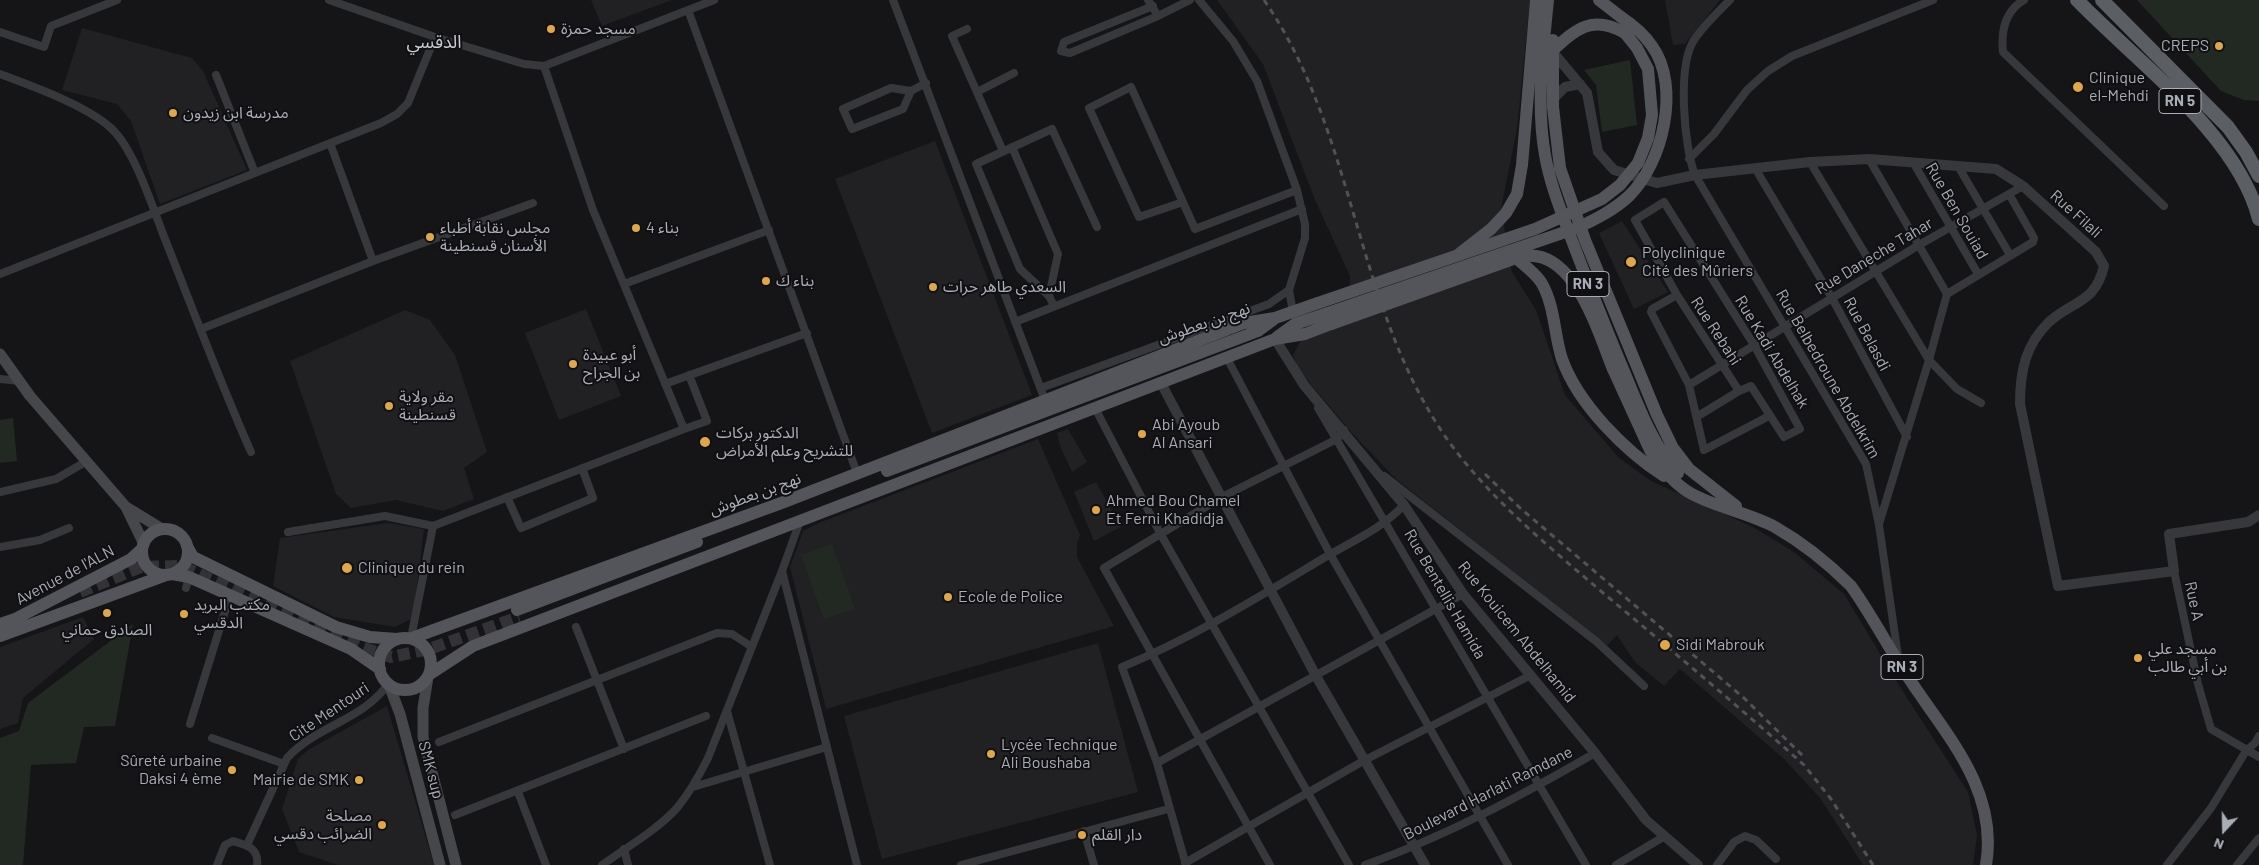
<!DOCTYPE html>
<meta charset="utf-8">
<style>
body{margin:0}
#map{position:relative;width:2259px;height:865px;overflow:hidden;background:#151517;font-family:Barlow,sans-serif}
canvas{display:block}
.north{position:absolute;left:2199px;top:805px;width:50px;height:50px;-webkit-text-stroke:4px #101012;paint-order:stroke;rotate:201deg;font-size:14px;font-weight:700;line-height:20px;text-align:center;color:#a9adb6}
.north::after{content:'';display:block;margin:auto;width:18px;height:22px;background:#a9adb6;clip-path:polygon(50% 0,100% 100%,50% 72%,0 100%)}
</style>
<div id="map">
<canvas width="2259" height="865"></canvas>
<div class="north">N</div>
</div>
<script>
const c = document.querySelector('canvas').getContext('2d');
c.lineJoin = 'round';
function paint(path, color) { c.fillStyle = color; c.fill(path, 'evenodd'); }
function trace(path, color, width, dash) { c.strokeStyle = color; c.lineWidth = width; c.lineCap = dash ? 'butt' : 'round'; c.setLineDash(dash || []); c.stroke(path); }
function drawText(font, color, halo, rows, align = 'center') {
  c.font = font + ' Barlow,"Noto Sans Arabic",sans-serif'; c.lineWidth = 4; c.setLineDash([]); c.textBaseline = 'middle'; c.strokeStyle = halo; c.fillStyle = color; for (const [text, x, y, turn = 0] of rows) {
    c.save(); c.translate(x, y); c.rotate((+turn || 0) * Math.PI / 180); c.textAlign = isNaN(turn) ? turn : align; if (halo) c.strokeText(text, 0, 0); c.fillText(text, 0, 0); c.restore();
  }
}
paint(new Path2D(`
 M591,0H672L602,26Z
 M1217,0H1530L1517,129L1501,209L1512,272L1536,310L1565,395L1619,458L1651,481L1753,527L1794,552L1844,594L1902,690L1968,792L1977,835L1973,865H1863L1820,798L1783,758L1680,669L1664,686L1635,662L1617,635L1607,646L1396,479L1351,432L1298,369L1293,355L1301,340L1349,300L1350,276L1315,200L1263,64Z
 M1665,0H1720L1685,44L1673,45Z
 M82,28L192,58L203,71L247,170L160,204L131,121L117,104L62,90Z
 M935,141L1032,395L932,433L835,179Z
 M1622,221L1668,292L1634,309L1599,233Z
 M586,309L621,396L559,420L525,333Z
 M405,310L430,320L455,355L487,452L464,468L474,499L443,511L396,500L351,508L336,494L290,361Z
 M1068,429L1087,462L1072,472L1060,446L1057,433Z
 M1038,439L1080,535L1077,544V557L1114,626L826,709L790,567L803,531L821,522Z
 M1096,482L1121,527L1094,541L1074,492Z
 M388,523L424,529L413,618L395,627L334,617L273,586L280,538Z
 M83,617L94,639L23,698L18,723L0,729V647Z
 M1098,643L1138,792L882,859L844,716Z
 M387,706L434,865H338L299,852L282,809L298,759L308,750Z`), '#212124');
paint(new Path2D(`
 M2137,0H2259V101L2244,100L2221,91Z
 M1630,60L1637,125L1602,132L1596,85L1584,70Z
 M13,418L17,461L0,463V420Z
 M832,544L855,609L824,619L801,555Z
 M133,624L115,726L84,727L76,763L31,765L23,865H0V738L19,731L28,703Z`), '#222923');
trace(new Path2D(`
 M80,592L141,567L181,566L358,646L391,657L429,649L519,617`), '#333337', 12, [12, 6]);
trace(new Path2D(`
 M329,0L435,37L524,64L544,66L714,0
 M893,0L1045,400
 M1148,0L1158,16L1190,0
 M1199,0L1233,41L1257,81L1297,190L1305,224V238L1289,290L1293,312
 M1730,0C1718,12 1704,25 1694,40C1677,66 1684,147 1695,175L1866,464L1879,525L1898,656
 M2024,0C2005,11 2001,32 2003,52L2164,206
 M1153,6L1064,42L1061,51L1070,53L1158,16
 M688,10L857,473
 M967,29L952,36L1003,151
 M0,32L44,47L51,26L117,0
 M0,74C32,86 88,106 112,129C134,150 152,205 163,234C192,307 219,380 251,452
 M216,75L255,173
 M911,91L903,109L852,129L843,109L891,88L911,91L926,83
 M977,92L1014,73
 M1012,147L1058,254L1049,296
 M1689,159L1714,134L1747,90L1768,71L1792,56L1933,0
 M1869,159L1947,294
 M1810,162L1929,360L1957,389L1981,403
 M1913,162L1978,274
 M1958,166L2010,255
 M1755,168L1832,298L1907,437
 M1183,202L1139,217L1089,108L1131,87L1195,229L1297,190
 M1664,202L1754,345L1800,429L1784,437L1751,386L1739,391L1677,295L1635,220Z
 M373,261L533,203
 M0,274L381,123L397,114L408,103L435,37
 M624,284L769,230
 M1677,295L1652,309L1651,312L1689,385L1704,450L1769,416
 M1054,306L1049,296L1020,269L976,164L1052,129L1097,227
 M1015,322L1302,209
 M201,329L373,261L330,143
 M1227,358L1330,554L1508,865
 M0,379L20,381
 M665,384L807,333
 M1689,385L1919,245L2023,186
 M1041,388L1269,304L1289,290
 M1095,408L1160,533L1349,865
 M1318,408L1586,865
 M1698,416L1739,391
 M684,429L707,421L689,375
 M1384,476L1597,642L1644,686
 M0,492L56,479L87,461
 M507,497L521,528L593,498L582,468
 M1879,524L1929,360L1947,294L2033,242L2034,238L2009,194
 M288,532L385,516L433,526L684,429L593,210L544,66
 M0,547L40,540L69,528
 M782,571L857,865
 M2174,571L2198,684L2211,729L2259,757
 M186,588L189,577
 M576,627L624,749
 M411,638L433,526
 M727,711L770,865
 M190,724L230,595
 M212,738L284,764
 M439,742L717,633L732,634L752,647
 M1157,763L1463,594
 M693,787L827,747
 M518,792L546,865
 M455,815L706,716
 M1084,831L1094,865
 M247,845L287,758C316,726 363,720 388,684
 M624,849L628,865
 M1185,863L1365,760L1531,675
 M217,865L225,845L233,841C247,845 259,848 257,865
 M602,865C627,847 657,830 677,808C690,792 699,776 708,758L782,571L800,521
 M961,865L1168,809
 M1186,865L1157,763L1122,667C1192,638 1257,598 1322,559C1352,541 1380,530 1404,505
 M1270,865L1104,568L1222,497L1337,439L1344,430
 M1365,865C1446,836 1521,796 1595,753
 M1616,865L1665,836
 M1717,865L1734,842L1745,836L1756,840L1776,859
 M2167,865L2211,808L2246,751L2255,743L2259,736
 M2237,865L2259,838`), '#37383b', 8);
trace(new Path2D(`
 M1552,51L1587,93L1598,152L1614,170L1657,183L1695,175L1810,162L1869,159L1996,169L2023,186L2096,252L2104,266C2095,304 2073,300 2049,322C2025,345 2020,372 2020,404L2058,586L2174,571L2169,534L2248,522L2259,515
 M1553,99L1565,87L1580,84
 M1275,339L1304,385L1404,505L1463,594L1595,753L1646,820L1698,865
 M1161,383L1316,676L1425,865`), '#37383b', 10);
trace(new Path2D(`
 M0,354L30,396L126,507L144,544
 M126,507L162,529
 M428,677L423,708V737L456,865
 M389,685L400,714L440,865`), '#45474b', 11);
trace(new Path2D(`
 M1548,0C1543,51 1536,104 1545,155C1550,184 1561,211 1571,238C1587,280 1603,321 1620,362C1636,399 1650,442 1678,473
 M1599,0L1621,17
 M1553,40V107L1560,168L1585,240L1657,415L1673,448L1689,469L1736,506
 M1552,51C1576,29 1592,14 1625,33
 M1459,254L1491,229L1506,213L1517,194L1522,165L1536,0
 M1516,258C1524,265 1535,273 1541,282C1555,305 1554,335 1562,359C1578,404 1625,451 1664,476
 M1277,337L1295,324L1328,313
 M1613,369L1650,450C1660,466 1675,485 1692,494C1718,508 1749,513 1775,527C1803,543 1828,563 1851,586C1871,614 1887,645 1906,674C1944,733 1999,788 1986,865
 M887,471L1258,331L1273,320
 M142 552a23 23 0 1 1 46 0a23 23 0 1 1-46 0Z
 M187,546L193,557L336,627L370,637L397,639
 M172,574L189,577L351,649L380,669
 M517,610L697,542
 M0,624L15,619L131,559L142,549
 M0,636L166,575
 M379 664a26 26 0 1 1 52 0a26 26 0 1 1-52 0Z
 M412,638L784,502L1244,323L1275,318L1318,303
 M430,674L473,646L1275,339L1305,334L1331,324`), '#53555a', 12);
trace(new Path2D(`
 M2077,0C2136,61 2238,135 2259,219
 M2102,0L2228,127L2246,152L2259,176`), '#5b5e63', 14);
trace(new Path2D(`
 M1264,0C1351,125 1354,287 1432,416C1474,486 1540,539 1602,592C1670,649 1738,706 1804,765L1831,799L1873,865
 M1485,474L1520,508L1744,698L1803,756`), '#505256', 3, [6, 5]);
trace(new Path2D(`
 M1318,303L1535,229L1602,199L1620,185L1638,163L1648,138L1652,115L1648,69L1637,48L1625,33
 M1328,313L1577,228C1596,219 1614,210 1629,196C1663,163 1681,86 1652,46C1644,34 1633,25 1621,17
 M1331,324L1516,258C1572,240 1597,330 1613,369`), '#53555a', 12);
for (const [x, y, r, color] of [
 [551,29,5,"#dfa745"],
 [2219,46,5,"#dfa745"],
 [2078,87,6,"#dfa745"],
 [173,113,5,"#dfa745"],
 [636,228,5,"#dfa745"],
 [430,237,5,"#dfa745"],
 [1631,262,6,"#dfa745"],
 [766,281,5,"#dfa745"],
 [933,287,5,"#dfa745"],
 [573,364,5,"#dfa745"],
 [389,406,5,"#dfa745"],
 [1142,434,5,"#dfa745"],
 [705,442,6,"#dfa745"],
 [1096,510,5,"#dfa745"],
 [347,568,6,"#dfa745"],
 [948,597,5,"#dfa745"],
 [107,613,5,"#dfa745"],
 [184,614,5,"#dfa745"],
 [1665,645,6,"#dfa745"],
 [2138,658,5,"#dfa745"],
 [991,754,5,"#dfa745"],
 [232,770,5,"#dfa745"],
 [359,780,5,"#dfa745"],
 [382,825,5,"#dfa745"],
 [1082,835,5,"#dfa745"]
]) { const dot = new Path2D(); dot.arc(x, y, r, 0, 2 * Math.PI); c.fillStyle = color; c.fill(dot); trace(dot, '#101012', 2); }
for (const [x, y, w] of [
 [2180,101,42],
 [1588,284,42],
 [1902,667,42]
]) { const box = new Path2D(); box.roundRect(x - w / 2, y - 12.5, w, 25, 4); c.fillStyle = '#101012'; c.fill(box); trace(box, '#a9adb6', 1); }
drawText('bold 15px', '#a9adb6', null, [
 ["RN 5",2180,101],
 ["RN 3",1588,284],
 ["RN 3",1902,667]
]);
drawText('16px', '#a9adb6', '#101012', [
 ["مسجد حمزة",561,29],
 ["CREPS",2209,46,"right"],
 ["Clinique",2089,78],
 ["el-Mehdi",2089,96],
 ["مدرسة ابن زيدون",183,113],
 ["مجلس نقابة أطباء",440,228],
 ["الأسنان قسنطينة",440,246],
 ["بناء 4",646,228],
 ["Polyclinique",1642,253],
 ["Cité des Mûriers",1642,271],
 ["بناء ك",776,281],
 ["السعدي طاهر حرات",943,287],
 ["أبو عبيدة",583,355],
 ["بن الجراح",583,373],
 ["مقر ولاية",399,397],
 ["قسنطينة",399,415],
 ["Abi Ayoub",1152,425],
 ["Al Ansari",1152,443],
 ["الدكتور بركات",716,433],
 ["للتشريح وعلم الأمراض",716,451],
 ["Ahmed Bou Chamel",1106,501],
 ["Et Ferni Khadidja",1106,519],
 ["Clinique du rein",358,568],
 ["Ecole de Police",958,597],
 ["مكتب البريد",194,605],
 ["الدقسي",194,623],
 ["الصادق حماني",107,630,"center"],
 ["Sidi Mabrouk",1676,645],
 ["مسجد علي",2148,649],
 ["بن أبي طالب",2148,667],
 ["Lycée Technique",1001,745],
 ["Ali Boushaba",1001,763],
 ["Sûreté urbaine",222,761,"right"],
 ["Daksi 4 ème",222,779,"right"],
 ["Mairie de SMK",349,780,"right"],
 ["مصلحة",372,816,"right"],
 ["الضرائب دقسي",372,834,"right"],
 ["دار القلم",1092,835]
], 'left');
drawText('16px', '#a9adb6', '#101012', [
 ["Rue Ben Souiad",1957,211,60],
 ["Rue Filali",2076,214,42],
 ["Rue Daneche Tahar",1874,256,-31],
 ["نهج بن بعطوش",1204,323,-19],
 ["Rue Rebahi",1716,331,57],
 ["Rue Belasdi",1867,334,62],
 ["Rue Kadi Abdelhak",1772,352,59],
 ["Rue Belbedroune Abdelkrim",1828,374,60],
 ["نهج بن بعطوش",755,494,-20],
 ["Avenue de l'ALN",65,575,-28],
 ["Rue Bentellis Hamida",1445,594,60],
 ["Rue A",2194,601,78],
 ["Rue Kouicem Abdelhamid",1517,632,51],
 ["Cite Mentouri",329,712,-34],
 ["SMK sup",431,770,75],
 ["Boulevard Harlati Ramdane",1488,793,-27]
]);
drawText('18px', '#c9ccd2', '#101012', [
 ["الدقسي",434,42]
]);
</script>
